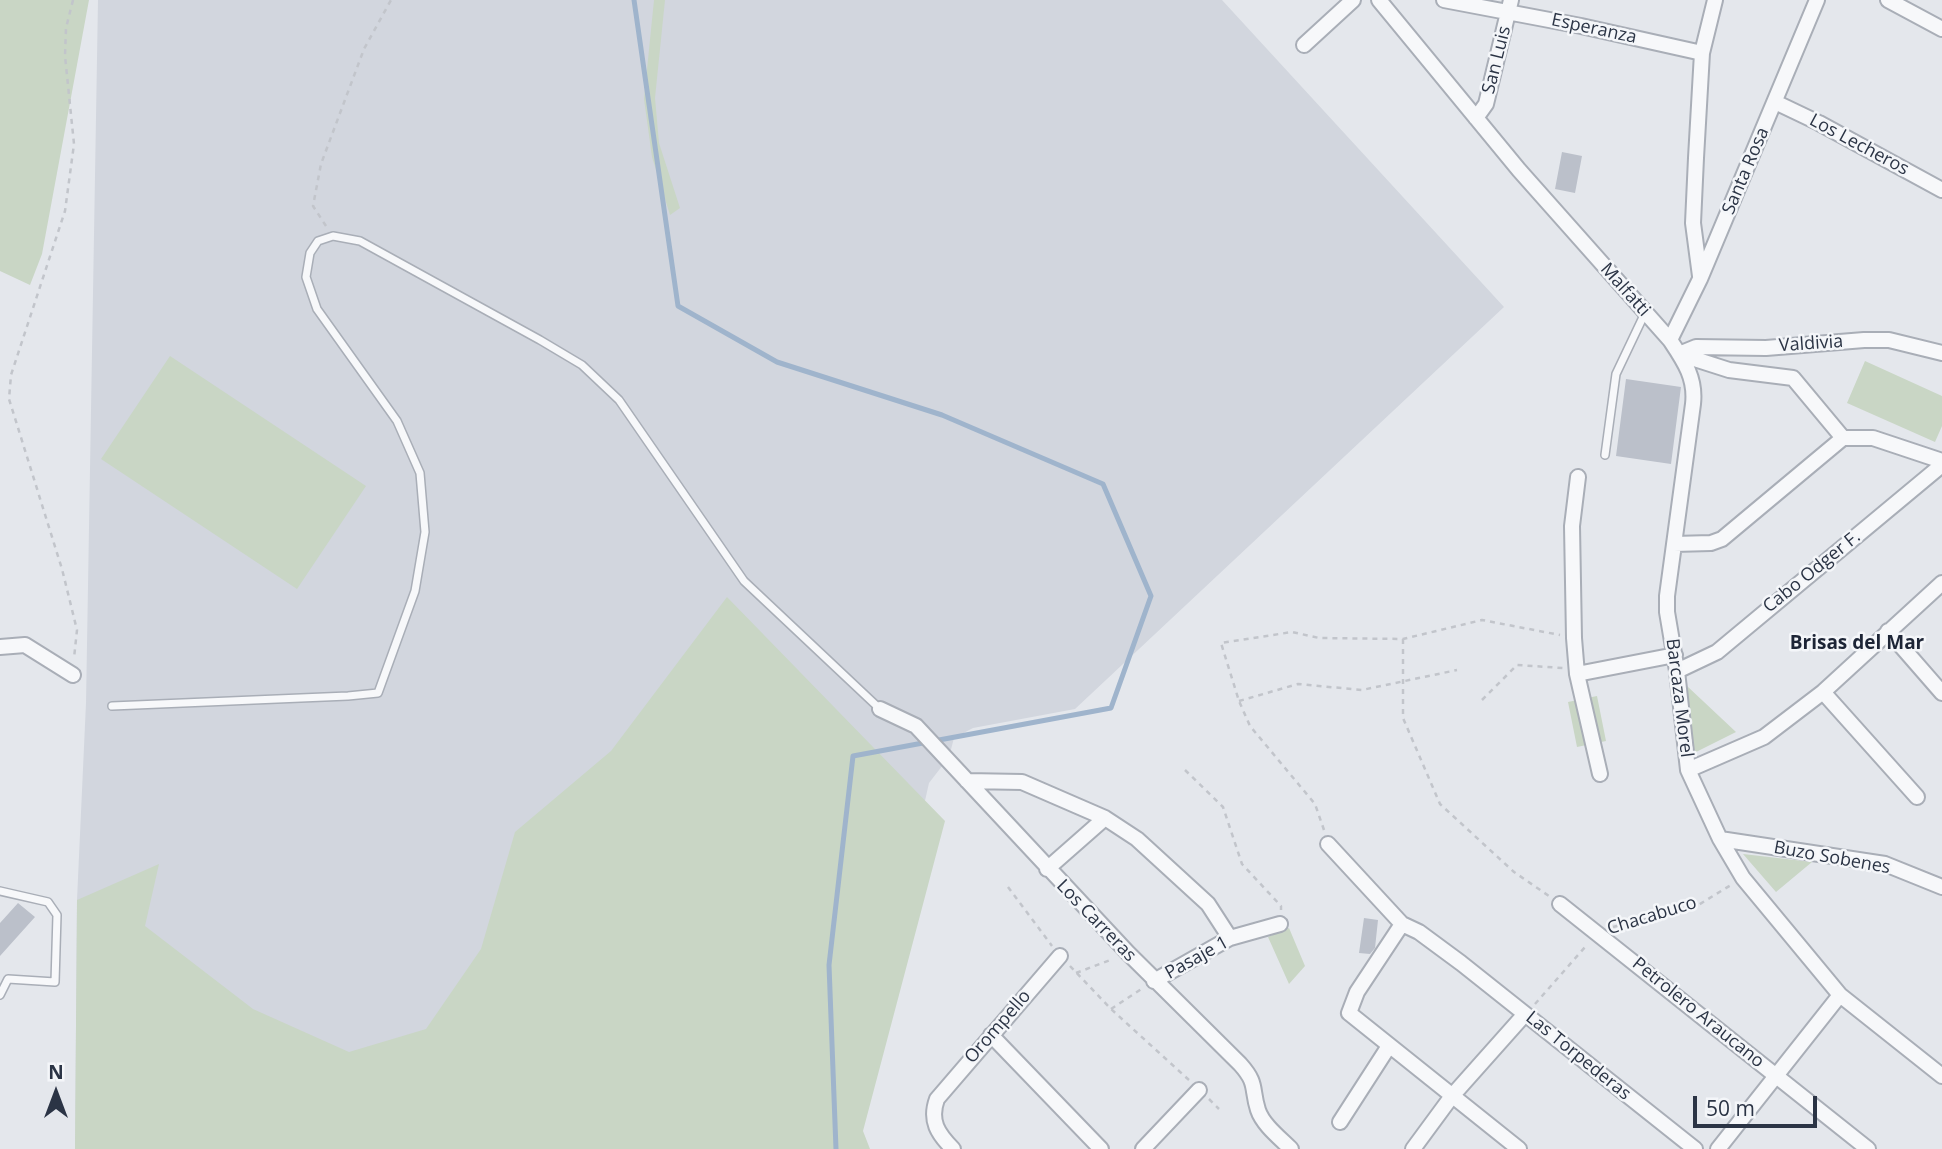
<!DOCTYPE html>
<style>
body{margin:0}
#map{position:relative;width:1942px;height:1149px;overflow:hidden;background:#e4e7ec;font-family:"Open Sans",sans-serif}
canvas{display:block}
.north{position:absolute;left:21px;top:1058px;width:70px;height:70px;-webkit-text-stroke:5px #f4f6f9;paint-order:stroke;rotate:0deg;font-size:19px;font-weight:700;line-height:28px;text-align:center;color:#2b3445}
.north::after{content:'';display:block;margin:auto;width:24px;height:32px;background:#2b3445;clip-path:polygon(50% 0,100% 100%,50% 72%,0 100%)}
.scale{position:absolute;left:1693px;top:1096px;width:124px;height:32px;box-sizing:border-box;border:4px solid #2b3445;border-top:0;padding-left:9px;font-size:21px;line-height:24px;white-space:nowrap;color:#2b3445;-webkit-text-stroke:5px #f4f6f9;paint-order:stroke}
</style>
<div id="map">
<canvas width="1942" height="1149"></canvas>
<div class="north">N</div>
<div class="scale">50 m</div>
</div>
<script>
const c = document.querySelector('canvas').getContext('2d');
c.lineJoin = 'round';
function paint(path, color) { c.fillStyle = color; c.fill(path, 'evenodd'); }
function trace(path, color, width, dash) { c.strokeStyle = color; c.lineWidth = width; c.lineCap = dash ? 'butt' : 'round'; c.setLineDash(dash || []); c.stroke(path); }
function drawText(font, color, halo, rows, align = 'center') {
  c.font = font + ' "Open Sans",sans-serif'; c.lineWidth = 5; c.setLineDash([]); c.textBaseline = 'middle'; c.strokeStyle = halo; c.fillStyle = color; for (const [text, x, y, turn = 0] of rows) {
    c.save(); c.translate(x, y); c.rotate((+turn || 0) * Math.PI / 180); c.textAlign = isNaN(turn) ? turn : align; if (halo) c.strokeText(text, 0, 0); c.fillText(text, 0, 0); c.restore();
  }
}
paint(new Path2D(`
 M98,0H1222L1504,307L1075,709L973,728L954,738L949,757L929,783L846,1149H75L77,900L86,703Z`), '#d2d6de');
paint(new Path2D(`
 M0,0H89L42,254L30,285L0,271Z
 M654,0H665L655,98L659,143L680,208L670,215L652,157L644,99Z
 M170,356L366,486L297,589L101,459Z
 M1865,361L1942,396V426L1935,442L1847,403Z
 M727,597L945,821L863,1131L870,1149H75L77,900L159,864L145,926L253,1009L349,1052L426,1029L481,949L515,832L611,751Z
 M1687,686L1736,732L1694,753Z
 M1597,696L1606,741L1577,747L1568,702Z
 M1743,854L1812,862L1776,892Z
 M1289,928L1305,966L1289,984L1268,937Z`), '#c9d6c5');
trace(new Path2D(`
 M634,0L678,306L777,362L942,415L1103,484L1151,596L1111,708L853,756L829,965L836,1149`), '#9fb4cc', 5);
paint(new Path2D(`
 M1562,152L1582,156L1575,193L1555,189Z
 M1626,379L1681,387L1671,464L1616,456Z
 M18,903L35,917L0,956V923Z
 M1364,918L1378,920L1375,948L1370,954L1359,953Z`), '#bbc0ca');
const service = new Path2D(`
 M1605,455L1616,374L1645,313
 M112,706L348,696L378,693L415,591L425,532L420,473L397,421L317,309L306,277L310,253L318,241L333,236L360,241L540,340L582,365L619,400L744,581L880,709
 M0,891L48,902L57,915L55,982L8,979L0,995`);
const minor = new Path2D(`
 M1379,0L1519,170L1670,340C1684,361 1696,378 1693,404L1667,596V612L1677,671L1688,770L1720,839L1743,878L1840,995L1942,1076
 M1444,0L1581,26L1702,53
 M1888,0L1942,29
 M1304,45L1353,0
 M1775,102L1819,123L1942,190
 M1476,118L1486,104L1511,0
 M1700,276L1693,223L1696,158L1702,53L1715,0
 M1670,340L1700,279L1817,0
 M1679,354L1729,370L1793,378L1843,438H1873L1942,461
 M1679,354L1696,347L1766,348L1864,340H1889L1942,353
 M1578,477L1572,526L1574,638L1577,674L1600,774
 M1674,544L1711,543L1722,539L1843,438
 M1888,631L1942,693
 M0,647L25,645L73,675
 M1677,671L1717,652L1942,465
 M1577,674L1675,655
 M1823,692L1917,797
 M880,709L916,726L1128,953L1240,1064C1258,1084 1251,1088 1258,1110C1263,1125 1280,1138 1291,1149
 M1688,770L1764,737L1823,692L1942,583
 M967,781L1022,782L1105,818L1137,839L1208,904L1230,938
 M1720,839L1885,864L1942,887
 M1328,844L1402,924L1419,932L1461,963L1695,1149
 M1047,869L1105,818
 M1560,904L1868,1149
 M1402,924L1357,992L1349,1013L1519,1149
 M1154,981L1230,938L1280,924
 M991,1035L1101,1149
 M1340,1122L1389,1046
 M953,1149C938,1134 929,1121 937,1099L1060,956
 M1143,1149L1199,1090
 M1413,1149L1452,1096L1525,1014
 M1718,1149L1840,995`);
trace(service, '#a9aeb7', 10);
trace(minor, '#a9aeb7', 18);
trace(new Path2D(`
 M73,0L66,28L65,56L74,144L65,211L11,375L9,399L62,569L77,630L74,658
 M326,226L313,206L321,164L364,49L391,0
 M1403,639V718L1440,804L1514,872L1549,896
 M1482,700L1517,665L1563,668
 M1239,701L1298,684L1362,690L1457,670
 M1185,770L1223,807L1242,864L1281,906V910
 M1324,830L1315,804L1250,726L1239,701L1221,643L1292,632L1319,638L1403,639L1482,620L1560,635
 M1008,887L1052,946
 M1613,927L1695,907L1731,885
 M1070,966L1111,1009L1189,1080
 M1076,973L1113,959
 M1535,1004L1586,946
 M1111,1009L1143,988
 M1209,1099L1219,1109`), '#c2c5cb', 2.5, [5, 5]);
trace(service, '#f7f8fa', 7);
trace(minor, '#f7f8fa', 14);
drawText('18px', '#2b3445', '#f4f6f9', [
 ["Esperanza",1594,29,12],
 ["San Luis",1497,60,-76],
 ["Los Lecheros",1859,145,28],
 ["Santa Rosa",1746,171,-67],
 ["Malfatti",1625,290,48],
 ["Valdivia",1811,344,-4],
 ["Cabo Odger F.",1812,572,-39],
 ["Barcaza Morel",1679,698,83],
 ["Buzo Sobenes",1832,858,10],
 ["Chacabuco",1652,916,-17],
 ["Los Carreras",1096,921,46],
 ["Pasaje 1",1197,958,-29],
 ["Petrolero Araucano",1698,1013,39],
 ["Orompello",998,1027,-49],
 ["Las Torpederas",1578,1056,39]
]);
drawText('bold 19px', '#1d2536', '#f4f6f9', [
 ["Brisas del Mar",1857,644]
]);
</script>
